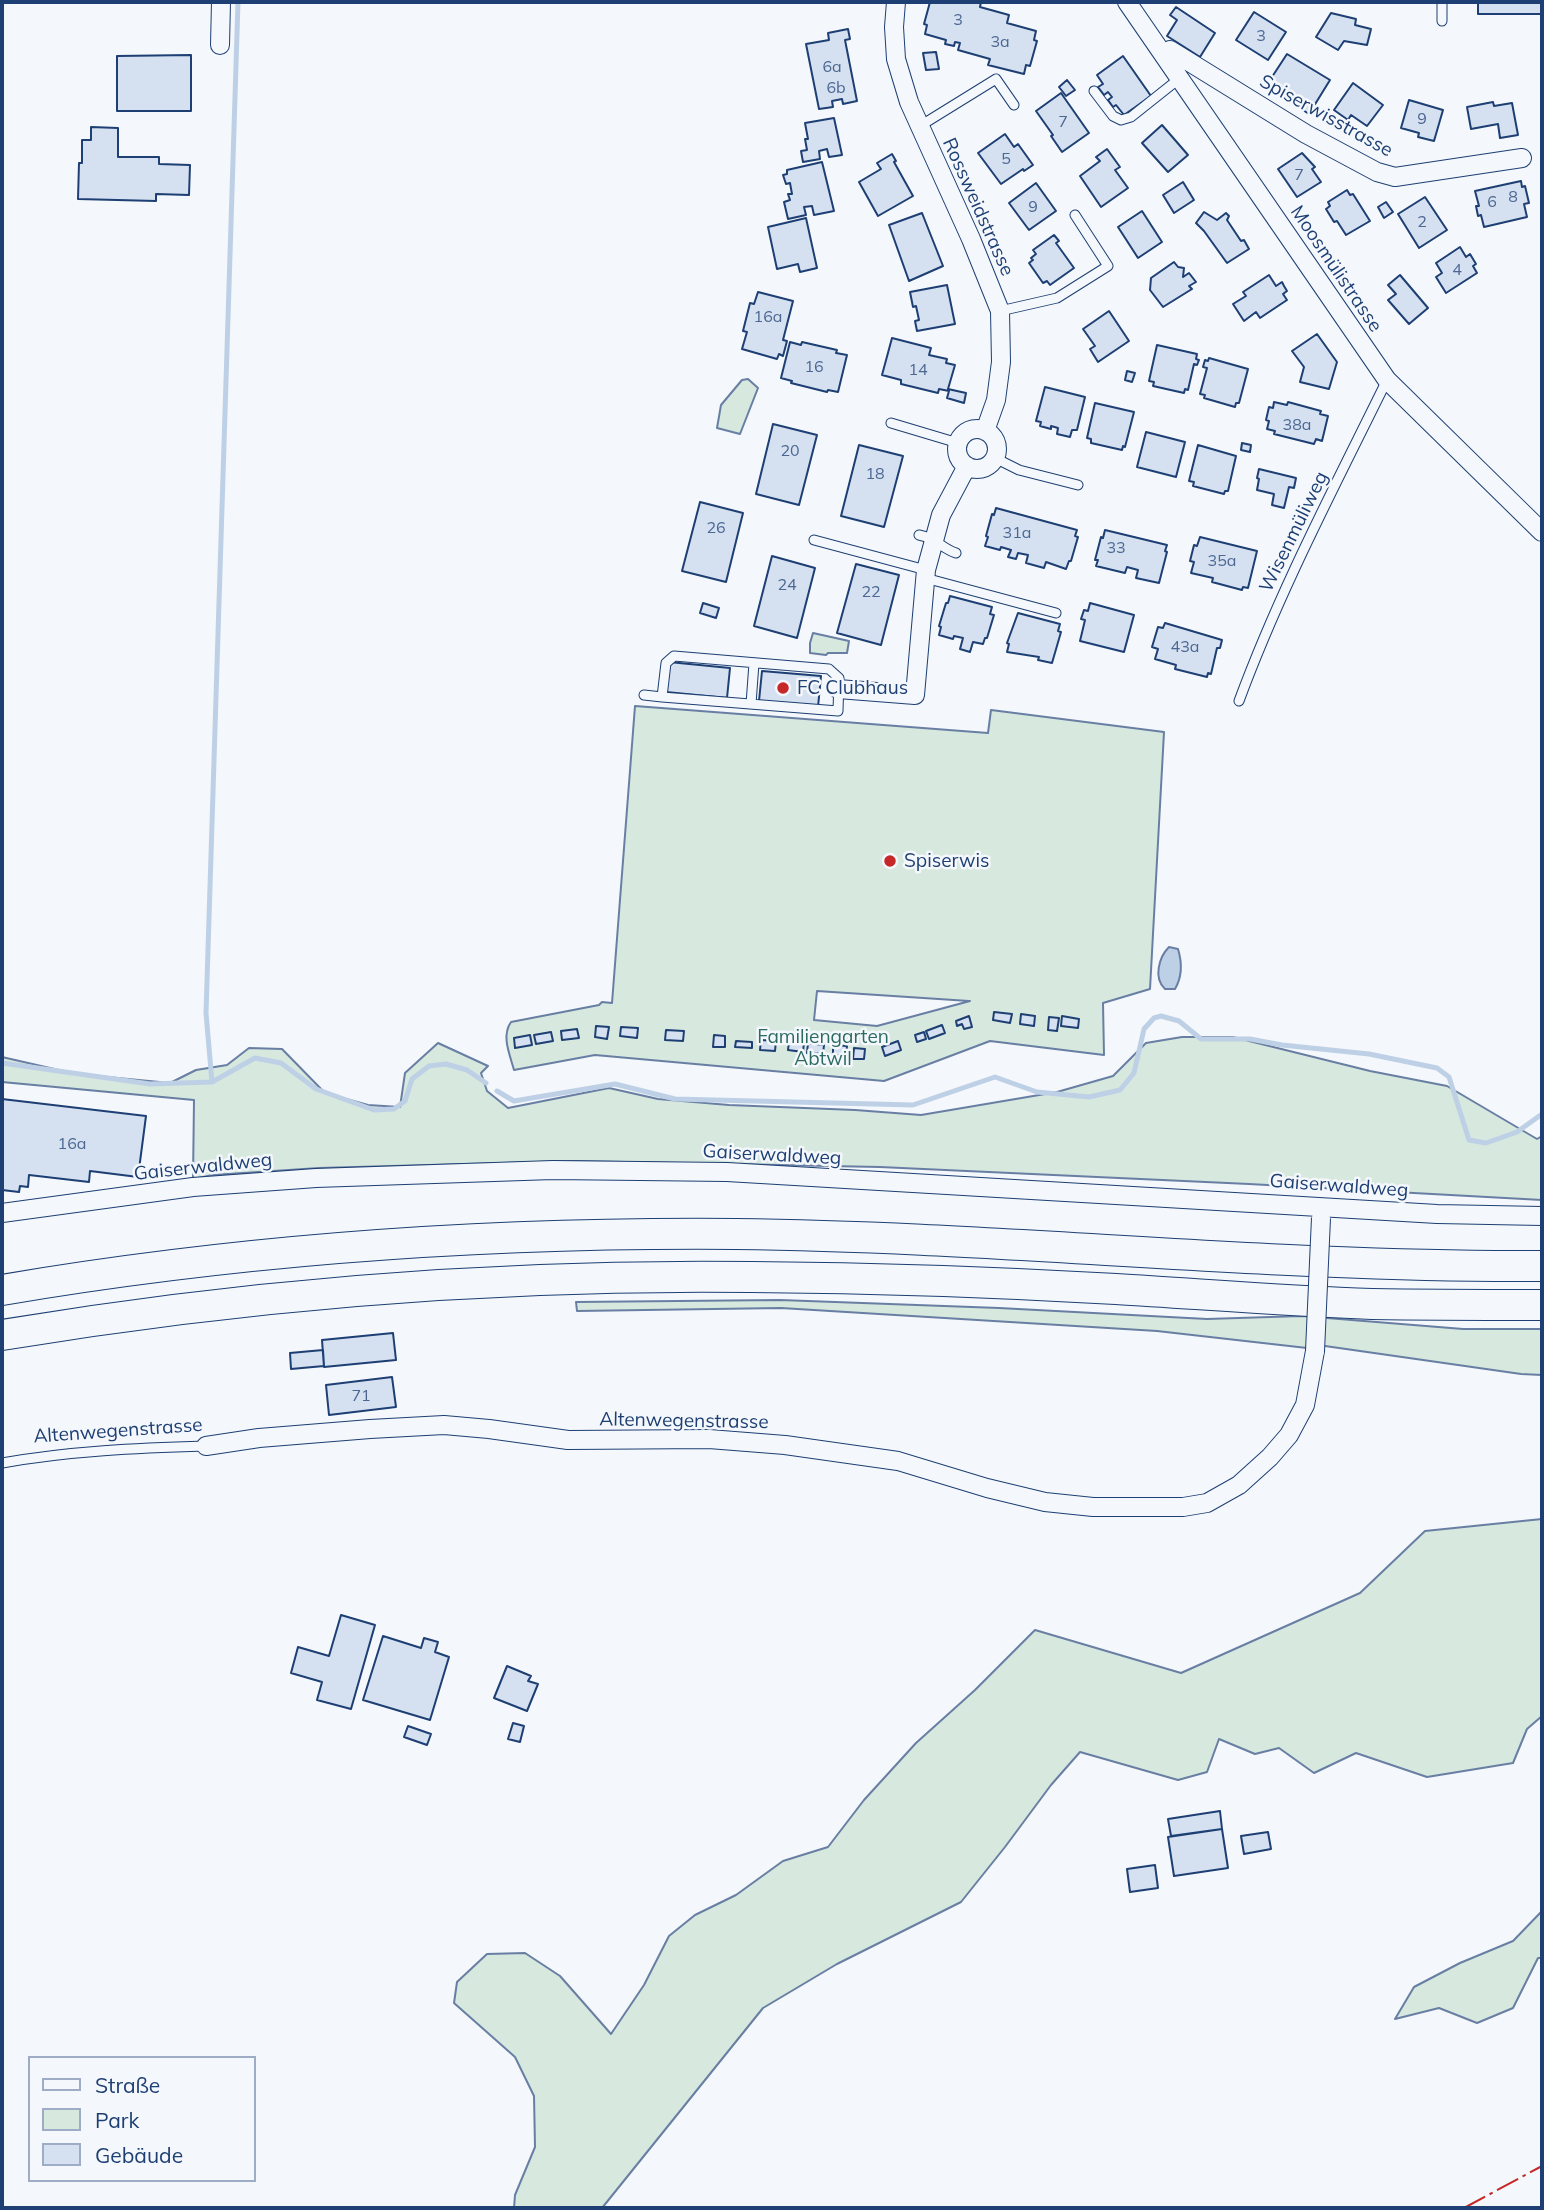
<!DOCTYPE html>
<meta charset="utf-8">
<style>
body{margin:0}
#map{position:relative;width:1544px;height:2210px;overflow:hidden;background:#f4f7fb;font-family:Mulish,sans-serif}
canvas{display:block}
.frame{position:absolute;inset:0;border:4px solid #1d3f73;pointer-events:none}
.legend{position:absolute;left:28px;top:2056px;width:228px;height:126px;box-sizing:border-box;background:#f4f7fb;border:2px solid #9eadc5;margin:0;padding:9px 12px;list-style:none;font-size:21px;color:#1d3f73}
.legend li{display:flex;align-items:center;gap:14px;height:35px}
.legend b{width:35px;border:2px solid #9eadc5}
</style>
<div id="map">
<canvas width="1544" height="2210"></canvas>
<div class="frame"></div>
<ul class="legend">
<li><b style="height:9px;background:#f4f7fb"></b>Straße</li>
<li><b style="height:19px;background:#d7e8df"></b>Park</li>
<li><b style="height:19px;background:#d5e0f0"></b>Gebäude</li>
</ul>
</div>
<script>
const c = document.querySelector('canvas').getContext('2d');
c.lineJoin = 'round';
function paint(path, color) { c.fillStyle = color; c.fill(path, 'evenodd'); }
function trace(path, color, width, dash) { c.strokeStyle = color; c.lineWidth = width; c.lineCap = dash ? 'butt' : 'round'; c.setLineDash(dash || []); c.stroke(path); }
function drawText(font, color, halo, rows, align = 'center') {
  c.font = font + ' Mulish,sans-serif'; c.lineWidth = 5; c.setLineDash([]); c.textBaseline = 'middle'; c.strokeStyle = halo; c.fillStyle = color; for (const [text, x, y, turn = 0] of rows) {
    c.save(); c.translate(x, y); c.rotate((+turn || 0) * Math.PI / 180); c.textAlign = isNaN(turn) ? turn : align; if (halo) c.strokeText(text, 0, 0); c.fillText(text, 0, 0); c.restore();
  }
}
const green = new Path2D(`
 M748,379L758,388L740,434L717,428L721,405L742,380Z
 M813,633L849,641L847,653H828L826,655L810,653V643Z
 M635,706L988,733L991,710L1164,732L1150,989L1103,1003L1104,1055L990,1041L884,1081L595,1055L514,1070C510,1055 501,1036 511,1022L599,1005L602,1002L612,1003ZM817,991L969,1001H970L877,1026L814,1020Z
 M1182,1037H1233L1370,1071L1447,1086L1537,1139L1542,1136V1200L1249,1184L880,1167L575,1161L319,1168L213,1175L193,1179L194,1100L2,1082V1057L76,1074L170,1083L196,1070L227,1065L249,1048L282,1049L325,1093L368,1105L400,1107L405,1073L438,1043L488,1066L481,1073L487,1091L508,1108L609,1088L658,1099L729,1105L855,1110L921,1115L1057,1092L1113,1076L1146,1043Z
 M780,1300L999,1308L1207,1319L1302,1316L1463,1329H1542V1375L1521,1374L1311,1344L1307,1348L1157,1331L781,1308L577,1311L576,1302Z
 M1542,1519V1716L1527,1729L1513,1763L1427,1777L1356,1753L1314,1773L1279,1748L1255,1754L1219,1739L1207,1772L1178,1780L1080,1752L1051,1785L1005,1847L961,1902L837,1964L763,2008L602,2208H514L515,2195L535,2147L534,2096L515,2057L454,2003L457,1982L487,1954L525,1953L560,1976L611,2034L644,1985L669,1936L695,1915L736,1895L783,1861L828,1847L864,1800L916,1743L975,1690L1035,1630L1181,1673L1360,1593L1425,1531Z
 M1542,1911V1958H1538L1513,2008L1477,2023L1439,2008L1395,2019L1414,1987L1460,1963L1513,1941Z`);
paint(green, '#d7e8df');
trace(green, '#687fa3', 2);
const water = new Path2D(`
 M1169,947L1178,949C1182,962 1182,977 1175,989H1165C1153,978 1159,957 1169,947Z`);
paint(water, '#bed0e5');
trace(water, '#687fa3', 2);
trace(new Path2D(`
 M2,1063L150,1084L212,1082L255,1058L281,1063L316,1089L374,1110L394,1109L405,1101L412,1079L429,1066L446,1064L467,1070L486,1083
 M212,1082L206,1013L238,2
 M497,1091L514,1101L615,1084L675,1099L913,1105L995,1077L1037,1092L1089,1097L1120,1090L1134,1073L1144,1029L1154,1018L1161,1016L1179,1021L1201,1039H1250L1282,1045L1369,1054L1437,1068L1449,1077L1469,1140L1486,1143L1517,1132L1542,1114`), '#bed0e5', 5);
const building = new Path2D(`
 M930,2H981L980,7L1009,15L1007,23L1036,31L1034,40L1037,41L1030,66L1026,65L1024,74L988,65L990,59L958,50L960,43L955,42L954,46L945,44L946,40L925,34L927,25L924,24Z
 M1478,2H1542V14H1478Z
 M1176,7L1215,33L1200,57L1167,36L1177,20L1170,15Z
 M1254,12L1286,32L1268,60L1236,40Z
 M1331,13L1356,19L1355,25L1371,29L1367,45L1344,41L1338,50L1316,37Z
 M848,29L850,39L845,40L857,101L843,104L842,99L832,101L833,107L819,109L806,44L829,40L828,33Z
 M936,52L939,69L926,70L923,53Z
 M1287,54L1330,80L1309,114L1284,98L1288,91L1270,80Z
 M191,55V111H117V56Z
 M1123,56L1151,96L1124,115L1116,105L1113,107L1108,100L1112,97L1108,92L1104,95L1098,87L1103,84L1097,75Z
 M1067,80L1075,90L1066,96L1059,87Z
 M1353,83L1383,105L1367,126L1351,115L1348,120L1334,110Z
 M1061,93L1089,133L1062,152L1051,136L1053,135L1036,111Z
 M1409,100L1443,110L1434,141L1418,137L1419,133L1401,128Z
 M1493,102L1494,106L1512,103L1518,135L1500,138L1498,124L1471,129L1467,107Z
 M834,118L842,155L829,157L827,149L819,151L820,159L803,162L801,151L807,150L805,139H808L805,123Z
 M1162,125L1188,155L1168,172L1142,143Z
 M91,127L118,128V157H159V164L190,165L189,195L156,194V201L78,199L79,163H82V140H91Z
 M1005,134L1014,147L1018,144L1033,165L1024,171L1023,169L1001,184L978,153Z
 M1107,149L1120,167L1115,170L1128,188L1101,207L1080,176L1100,161L1096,157Z
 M1302,153L1315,167L1312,169L1321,182L1297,197L1278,169Z
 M892,154L896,161L894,162L913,196L878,216L859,182L881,169L877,163Z
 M822,162L834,211L814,215L812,206L804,207L806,215L788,219L784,202L790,200L788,194H792L790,183L786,184L783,175L787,174V170Z
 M1521,181L1522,187L1525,186L1529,203L1524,204L1527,217L1484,227L1481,215L1478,216L1476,206H1479L1475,191Z
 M1183,182L1194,200L1174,213L1163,195Z
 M1036,183L1056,211L1029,230L1009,203Z
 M1347,190L1350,195L1353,194L1370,221L1346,235L1337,221L1334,222L1326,209L1330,206L1328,202Z
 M1425,197L1447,230L1419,248L1398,214Z
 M1386,202L1393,212L1384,218L1378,207Z
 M1142,211L1162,242L1138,258L1118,227Z
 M1204,212L1217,220L1226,213L1229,216L1227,220L1241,241L1244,240L1249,249L1227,263L1204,231L1196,223Z
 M922,213L943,266L909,281L889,225Z
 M806,218L817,268L800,272L798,264L777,269L768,227Z
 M1054,235L1059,241L1056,243L1074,268L1050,285L1047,281L1043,283L1029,263L1033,260L1031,258L1036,254L1033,250Z
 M1460,247L1466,257L1470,254L1476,264L1473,266L1477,273L1446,293L1436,277L1442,273L1436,263Z
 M1174,262L1178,267L1184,268L1183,277L1189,273L1196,282L1189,286L1192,289L1163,307L1150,290L1151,278Z
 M1269,275L1276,286L1282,282L1284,286L1287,291L1283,294L1287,300L1260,318L1256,312L1244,321L1233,304L1246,296L1243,292Z
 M1400,275L1428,308L1409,324L1388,300L1396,294L1388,285Z
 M947,285L955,324L917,331L915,321L919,320L916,306L913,307L910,292Z
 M758,292L793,301L783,340L787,341L783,356L779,354L777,359L742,349L747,332L743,331L750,303L754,304Z
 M1109,311L1129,341L1098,362L1090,349L1095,346L1083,329Z
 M1317,334L1337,362L1329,389L1300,382L1304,367L1292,351Z
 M892,338L931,348L929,355L947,359L946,363L955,365L948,389L966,393L964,403L947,398L949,391L939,389L938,393L901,384V380L882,375Z
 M790,342L801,345L802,342L837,350L836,353L847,355L838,392L828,390L827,392L791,383L792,381L781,378Z
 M1157,345L1197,354L1196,359L1199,360L1197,365L1194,364L1188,390L1185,389L1184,393L1153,386L1154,382L1149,381Z
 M1209,358L1248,369L1239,403H1236L1235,407L1204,398L1205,395L1200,394L1207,368L1203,367L1205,360L1208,361Z
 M1127,371L1135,373L1132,382L1125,380Z
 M1045,387L1085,397L1077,430H1072L1070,437L1057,434L1058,428L1051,426V429L1040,426L1041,422L1036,421Z
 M1274,402L1287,405L1288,402L1321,411L1320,414L1328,416L1322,441L1316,439L1314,444L1274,434L1275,431L1267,429L1269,421L1266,420L1269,407L1273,408Z
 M1095,403L1134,412L1125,447L1123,446L1122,450L1091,443V439L1087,438Z
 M773,424L817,435L799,505L756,494Z
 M1146,432L1185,442L1176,477L1137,467Z
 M1242,443L1251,445L1250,452L1241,450Z
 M859,445L903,456L884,527L841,516Z
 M1198,445L1236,456L1228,491H1225L1224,494L1193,486L1194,482L1189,481Z
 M1259,469L1296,478L1294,488L1289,487L1284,508L1272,505L1274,494L1257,490L1259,479L1257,478Z
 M700,502L743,513L726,582L682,571Z
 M996,508L1077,530L1075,536L1078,537L1071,561H1069L1066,569L1046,562L1044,568L1026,563L1028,555L1018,553L1016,559L1008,557L1011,550L1001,547L1000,550L985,546L988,537L986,536L992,514L994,515Z
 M1105,530L1167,545L1165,551L1167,552L1159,583L1136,578L1138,570L1127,567L1125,573L1096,566L1098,560H1095L1101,537L1103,538Z
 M1200,537L1257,551L1248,588L1243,587L1242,590L1212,582L1213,578L1191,573L1194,562L1190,561L1194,545L1197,546Z
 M772,556L815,568L797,638L754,626Z
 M856,564L899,575L881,645L837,633Z
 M950,596L992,607L990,614L994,615L987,638H985L983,644L973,642L970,652L960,649L963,638L954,636L953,639L939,635L941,627L939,626L946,603H948Z
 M703,603L719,608L716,618L700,613Z
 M1090,603L1134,615L1124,652L1080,641L1085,620L1081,619L1084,610L1088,611Z
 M1018,613L1060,624L1058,631L1061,632L1052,663L1038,660L1039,657L1007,652L1009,644L1007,643Z
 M1165,623L1222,640L1220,648H1217L1211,674L1208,673L1207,677L1175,669L1176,665L1155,659L1158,649L1152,647L1158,627L1163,628Z
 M669,662L730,668L727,698L666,692Z
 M762,671L821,676L818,707L759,701Z
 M994,1012L1012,1014L1010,1023L993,1020Z
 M1021,1014L1035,1016L1034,1026L1020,1024Z
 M969,1016L972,1027L964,1029L962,1024L957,1026L956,1021Z
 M1062,1016L1079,1019L1078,1028L1061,1026Z
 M1049,1017L1059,1018L1057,1031L1048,1030Z
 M942,1025L945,1033L929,1039L926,1031Z
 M596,1026L609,1027L607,1039L595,1037Z
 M621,1027L638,1028L637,1038L620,1036Z
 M577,1029L579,1038L562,1040L561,1031Z
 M666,1030L684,1031L683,1041L665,1040Z
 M551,1032L553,1041L536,1044L534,1035Z
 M924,1032L926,1039L917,1042L915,1035Z
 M530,1035L532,1045L515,1048L514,1038Z
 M714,1035L725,1036V1047H713Z
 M761,1040L776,1041L775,1051L760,1050Z
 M736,1041L752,1042V1048L735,1047Z
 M789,1041L804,1042L803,1052L788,1050Z
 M898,1041L901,1050L885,1056L882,1047Z
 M808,1043L824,1045L823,1054L807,1053Z
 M833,1045L847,1046L846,1055H833Z
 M854,1048L865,1049L864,1059H853Z
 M2,1099L146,1116L138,1177L90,1171L89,1182L29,1175L28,1187L20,1186L19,1192L2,1190Z
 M393,1333L396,1360L324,1367L322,1340Z
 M323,1350L324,1366L291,1369L290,1353Z
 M392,1377L396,1407L329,1415L326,1385Z
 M341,1615L375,1625L351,1709L317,1700L322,1682L291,1673L298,1647L329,1656Z
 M383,1636L421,1648L424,1638L438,1642L435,1652L449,1657L430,1720L363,1700Z
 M507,1666L531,1676L528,1681L538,1684L527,1711L494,1698Z
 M513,1723L524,1726L520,1742L508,1739Z
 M408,1726L431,1734L427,1745L404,1737Z
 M1220,1811L1222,1829L1171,1836L1168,1819Z
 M1222,1829L1228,1868L1174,1876L1168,1837Z
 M1268,1832L1271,1849L1244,1854L1241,1836Z
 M1155,1865L1158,1888L1130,1892L1127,1869Z`);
paint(building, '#d5e0f0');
trace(building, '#1d3f73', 2);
const lane = new Path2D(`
 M1442,21V2
 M1094,91L1113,116L1121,120L1131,117L1180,78
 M920,126L996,79L1014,105
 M1000,311L1057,298L1108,266L1075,215
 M891,423L958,443
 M995,458L1019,470L1078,485
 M919,535C938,539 941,548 956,553
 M814,540L926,570
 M925,578L1056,613
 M644,695L662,697L838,711L839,678L829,669L674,656L666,663L662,697
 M1239,701C1280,590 1335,486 1387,380
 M751,704L754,663
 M2,1463C70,1451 137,1448 206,1446`);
const street = new Path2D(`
 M896,2L894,27L896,59L909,102L971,239L1000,311L1001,362L996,400L985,431
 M1127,2L1387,380L1542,532
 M220,45L221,2
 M1163,54L1170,50L1306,134L1377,172L1395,177L1522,158
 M957 449a20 20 0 1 1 40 0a20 20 0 1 1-40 0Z
 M838,689L915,695L926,570L941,515L967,466
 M2,1213L193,1187L316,1178L553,1170L727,1172L1437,1214L1542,1216
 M206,1446L259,1438L370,1429L444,1425L489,1429L568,1440L709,1439L785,1445L898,1461L987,1488L1045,1502L1093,1507H1183L1207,1503L1239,1485L1270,1457L1289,1435L1305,1405L1315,1351`);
const highway = new Path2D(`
 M2,1290C244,1249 490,1232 736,1234C1005,1237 1273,1268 1542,1266
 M2,1335C249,1294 500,1274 751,1277C873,1278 995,1282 1116,1289C1201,1294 1286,1301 1372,1304C1428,1305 1485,1305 1542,1305`);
trace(lane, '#1d3f73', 11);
trace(street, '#1d3f73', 20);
trace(highway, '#1d3f73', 32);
trace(lane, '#f4f7fb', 9);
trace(street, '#f4f7fb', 18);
trace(highway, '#f4f7fb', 30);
const streetBridge = new Path2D(`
 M1315,1351L1321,1218`);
trace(streetBridge, '#1d3f73', 20, []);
trace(streetBridge, '#f4f7fb', 18);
trace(new Path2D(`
 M1464,2208L1542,2166`), '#c62828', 2, [24, 5, 3.5, 5]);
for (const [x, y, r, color] of [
 [783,688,7,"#c62828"],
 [890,861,7,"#c62828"]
]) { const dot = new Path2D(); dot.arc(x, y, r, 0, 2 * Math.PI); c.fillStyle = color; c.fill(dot); trace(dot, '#f4f7fb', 2.5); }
drawText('16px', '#4b6792', null, [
 ["3",958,20],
 ["3",1261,36],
 ["3a",1000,42],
 ["6a",832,67],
 ["6b",836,88],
 ["9",1422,119],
 ["7",1063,122],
 ["5",1006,159],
 ["7",1299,175],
 ["8",1513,197],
 ["6",1492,202],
 ["9",1033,207],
 ["2",1422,222],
 ["4",1457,270],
 ["16a",768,317],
 ["16",814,367],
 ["14",918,370],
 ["38a",1297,425],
 ["20",790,451],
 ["18",875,474],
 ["26",716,528],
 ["31a",1017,533],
 ["33",1116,548],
 ["35a",1222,561],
 ["24",787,585],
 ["22",871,592],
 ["43a",1185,647],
 ["16a",72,1144],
 ["71",361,1396]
]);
drawText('19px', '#1d3f73', '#f4f7fb', [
 ["Spiserwisstrasse",1326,116,29],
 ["Rossweidstrasse",978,207,66],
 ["Moosmülistrasse",1336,269,56],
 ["Wisenmüliweg",1294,532,-64],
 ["Gaiserwaldweg",772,1155,3],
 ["Gaiserwaldweg",203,1167,-6],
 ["Gaiserwaldweg",1339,1186,4],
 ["Altenwegenstrasse",684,1421,1],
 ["Altenwegenstrasse",118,1431,-4]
]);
drawText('19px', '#1d3f73', '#f4f7fb', [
 ["FC Clubhaus",797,688],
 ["Spiserwis",904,861]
], 'left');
drawText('19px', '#2c6c60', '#f4f7fb', [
 ["Familiengarten",823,1037],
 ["Abtwil",823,1059]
]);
</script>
